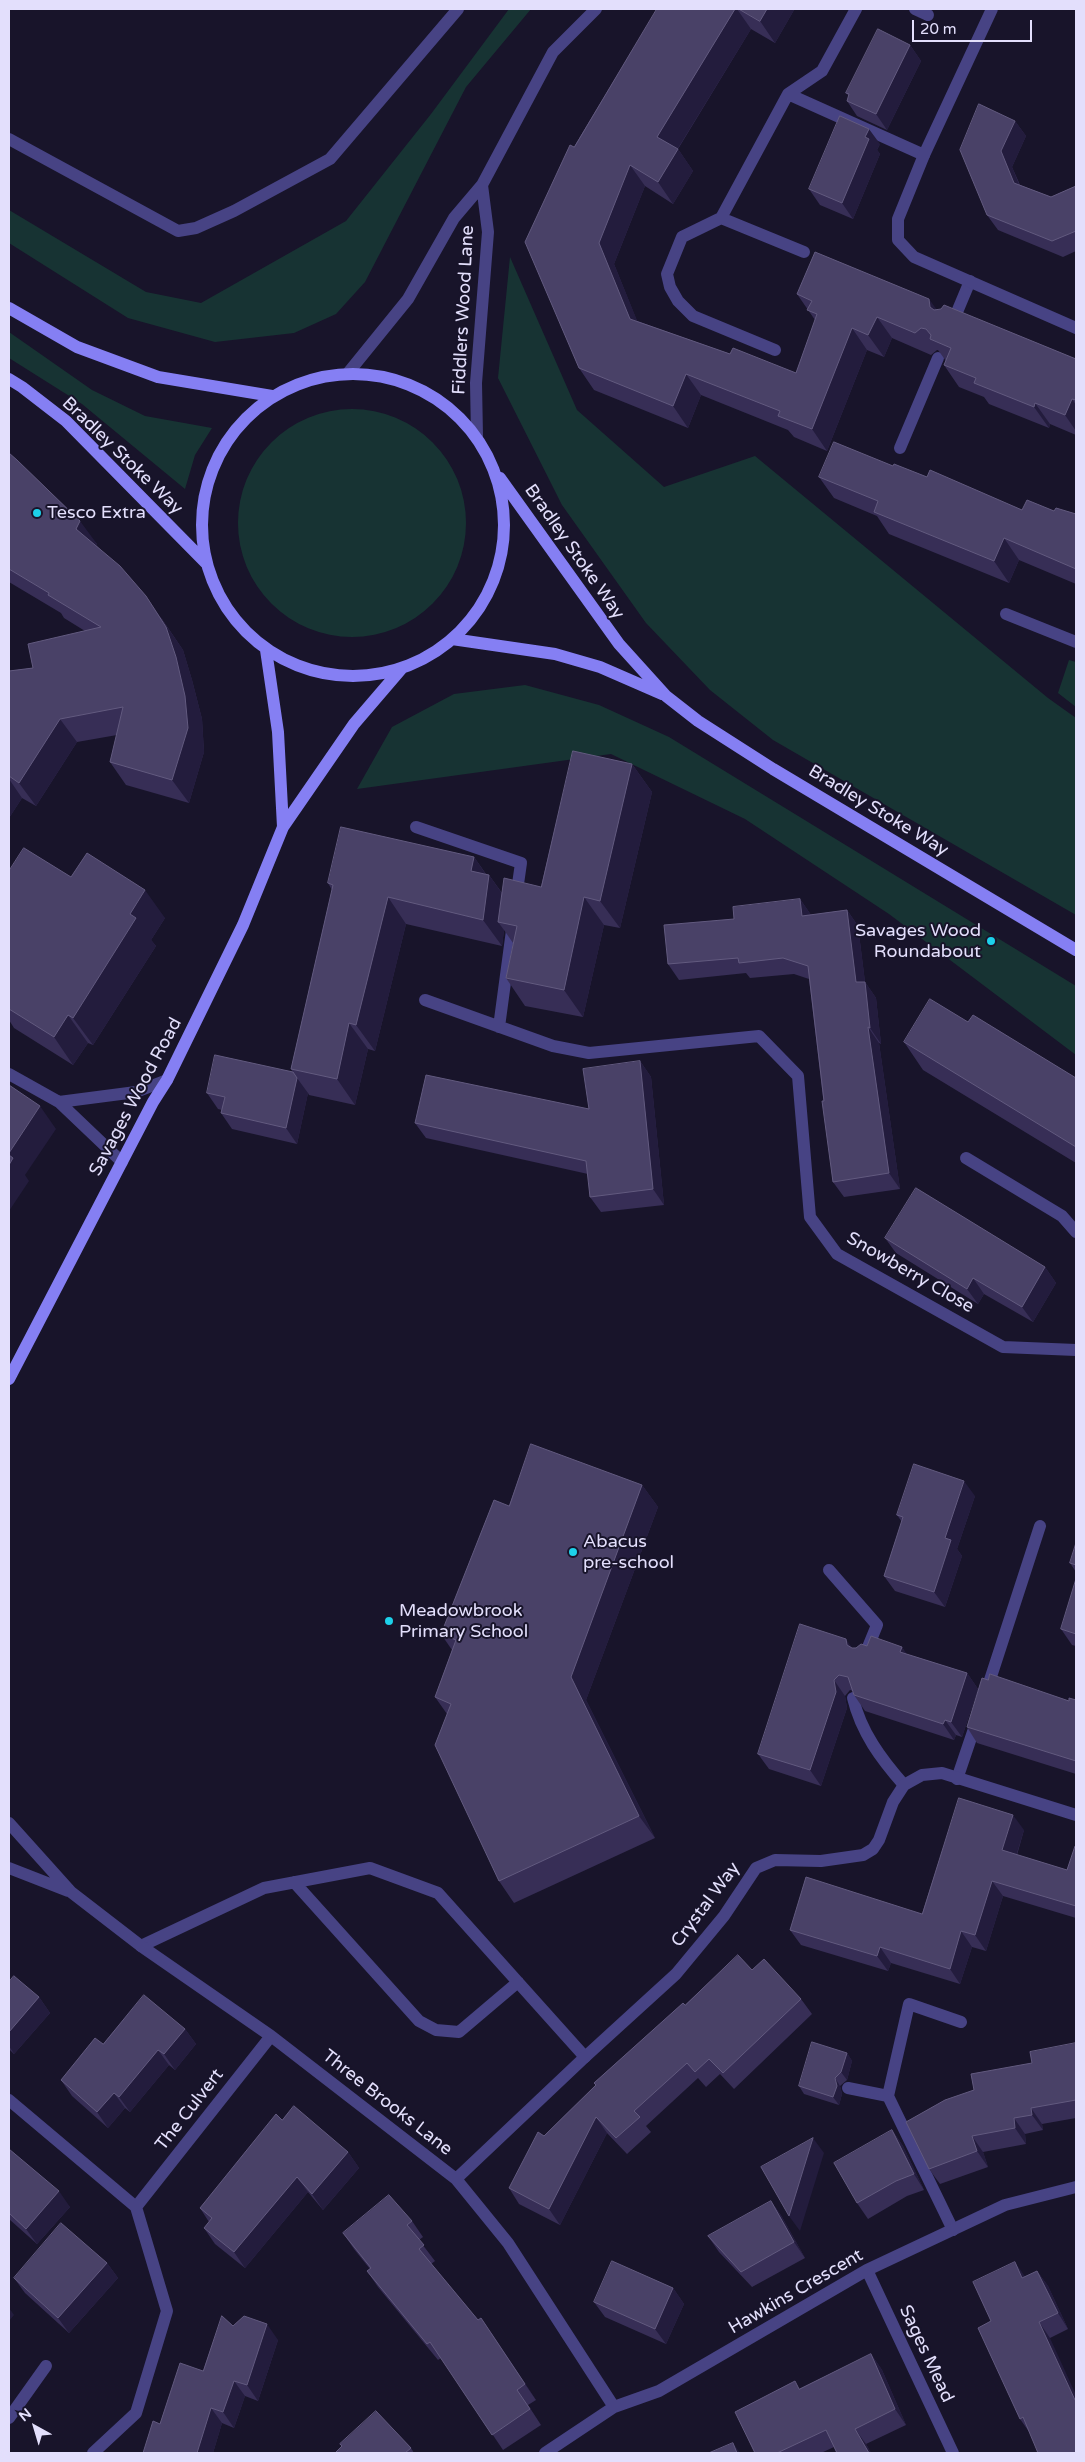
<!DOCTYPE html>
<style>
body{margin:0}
#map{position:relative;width:1085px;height:2462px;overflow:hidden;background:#18142a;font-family:"Varela Round",sans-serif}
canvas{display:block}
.frame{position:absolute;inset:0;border:10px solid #e3dffc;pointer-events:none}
.north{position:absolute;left:10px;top:2402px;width:50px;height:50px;-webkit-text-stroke:4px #18142a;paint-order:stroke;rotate:321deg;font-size:14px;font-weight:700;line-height:20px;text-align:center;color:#e3dffc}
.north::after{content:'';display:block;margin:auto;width:18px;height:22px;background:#e3dffc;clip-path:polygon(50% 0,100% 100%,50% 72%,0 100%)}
.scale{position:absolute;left:912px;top:20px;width:120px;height:22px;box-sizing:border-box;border:2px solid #e3dffc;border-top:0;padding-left:6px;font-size:15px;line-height:18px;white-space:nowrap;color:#e3dffc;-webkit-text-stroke:4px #18142a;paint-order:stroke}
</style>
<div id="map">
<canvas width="1085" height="2462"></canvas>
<div class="frame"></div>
<div class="north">N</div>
<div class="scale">20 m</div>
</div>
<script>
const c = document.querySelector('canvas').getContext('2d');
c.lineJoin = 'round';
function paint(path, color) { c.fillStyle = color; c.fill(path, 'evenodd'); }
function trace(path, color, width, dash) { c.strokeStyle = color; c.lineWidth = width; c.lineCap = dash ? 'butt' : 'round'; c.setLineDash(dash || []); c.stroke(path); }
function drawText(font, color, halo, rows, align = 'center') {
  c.font = font + ' "Varela Round",sans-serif'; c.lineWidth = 4; c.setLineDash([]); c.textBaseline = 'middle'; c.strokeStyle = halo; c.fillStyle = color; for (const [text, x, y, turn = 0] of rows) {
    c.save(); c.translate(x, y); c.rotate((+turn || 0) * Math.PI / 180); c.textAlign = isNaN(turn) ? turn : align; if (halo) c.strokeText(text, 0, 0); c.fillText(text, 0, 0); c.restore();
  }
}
paint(new Path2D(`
 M509,9H531L466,87L365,282L336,314L294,333L215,342L128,318L9,243V210L146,292L201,303L346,221L431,114Z
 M510,257L577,410L664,487L755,456L1048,698L1076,718V915L773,740L710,690L646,623L562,505L498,378Z
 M9,332L92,390L145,416L212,428L195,455L185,489L82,404L9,358Z
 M238 523a114 114 0 1 1 228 0a114 114 0 1 1-228 0Z
 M1069,660L1076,662V707L1058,693Z
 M525,685L599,705L669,737L1076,986V1055L889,914L745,819L611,754L357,789L392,727L454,694Z`), '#173333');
trace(new Path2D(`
 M915,9L928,15
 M788,94L924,155
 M9,139L178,231L196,228L234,211L330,159L458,9
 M721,218L804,252
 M952,324L970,281
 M775,350L693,316L678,301L670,287L667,274L682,237L721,218L788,94L822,71L856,9
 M900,448L938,358
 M1006,614L1076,642
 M9,1074L59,1102L122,1162
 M59,1102L136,1092L167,1080
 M966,1158L1062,1216L1076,1232
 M829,1570L877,1625L866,1652
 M987,1689L1040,1526
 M853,1698C861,1732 881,1759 904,1785
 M957,1779L977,1720
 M294,1882L419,2021L436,2030L459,2032L518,1982
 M141,1946L264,1888L370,1868L438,1893L585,2057
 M848,2088L888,2096L953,2230
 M888,2096L909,2004L961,2022
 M9,2418L46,2366`), '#474384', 12);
trace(new Path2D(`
 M992,9L924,155L898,219V240L914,257L1076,328
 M348,373L408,299L454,218L482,185L553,52L596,9
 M477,436L476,383L488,232L482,185
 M416,827L521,863L516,898
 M425,1000L553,1046L589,1053L759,1036L798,1076L810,1217L837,1254L1003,1347L1076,1350
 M499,1027L513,923
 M9,1823L71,1892L141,1946L271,2036L456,2179L508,2243L614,2407
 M9,1868L68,1891
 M9,2100L136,2207L167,2311L136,2413L93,2453
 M456,2179L585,2057L676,1974L724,1916L756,1868L775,1860L821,1861L863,1855L873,1849L879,1840L893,1802L904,1785L922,1775L942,1773L1076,1815
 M136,2207L271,2036
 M867,2270L953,2453
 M545,2453L614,2407L659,2391L867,2270L1005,2205L1076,2187`), '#474384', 12);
trace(new Path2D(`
 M9,308L77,347L158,377L272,396
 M202 525a151 151 0 1 1 302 0a151 151 0 1 1-302 0Z
 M9,379L22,387L66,421L206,563
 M500,478L619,644L666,696L698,721L773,769L1076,950
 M452,639L555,654L600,667L662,694
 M266,650L278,732L283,827
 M9,1379L153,1102L167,1080L243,925L283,827L354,724L402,668`), '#857ff3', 12);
paint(new Path2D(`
 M657,9H793L794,10L775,43L751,29L678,149L693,171L673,204L645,186L614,264L637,321L730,354L796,373L815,320L797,294L937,310L1076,359V435L1050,424L1049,428L989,404L984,397L959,387L944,365L946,361L938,350H937L931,355L892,338L884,357L867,350L827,451L794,437L788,430L701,395L688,428L594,390L579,368L574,147Z
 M910,45L921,61L887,130L857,116L847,101L849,96L846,93Z
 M1015,121L1026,136L1012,167L1020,185L1051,197L1076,186V251L1063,257L998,230L987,215Z
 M880,144L877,150L880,154L853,219L820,205L809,189Z
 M9,453L97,544L96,545L162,619L183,650L192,680L202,719L204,752L189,803L126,785L110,762L117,735L77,742L36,806L22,798L9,818V671L33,668L85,631L64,618L61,613L9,582Z
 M893,466L927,477L1022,510L1054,511L1076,514V584L1019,560L1009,583L889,534L877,516L834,498L819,477Z
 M632,764L652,792L620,928L604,925L583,1017L525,1006L506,978L513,943L504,930L502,946L406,924L375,1051L368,1049L355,1105L309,1095L308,1093L297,1144L232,1129L221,1113L222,1110L218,1109L207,1093L293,1072L291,1069L332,890L328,883L474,857L486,874L489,875L502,893L541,887Z
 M9,871L71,877L165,918L151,940L156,946L93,1045L88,1043L73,1065L14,1028L9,1020Z
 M800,899L811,915L847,910L858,926L865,982L876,998L881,1044L879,1043L900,1189L844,1197L833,1182L809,979L794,974L750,978L746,973L679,980L668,964L734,919Z
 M968,1022L1076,1078V1163L923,1070L904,1042Z
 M640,1061L651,1077L664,1205L601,1212L590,1197L588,1174L426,1138L415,1123L589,1109Z
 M885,1238L1045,1267L1056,1283L1033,1322L984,1294L978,1304L896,1253Z
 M642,1485L658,1507L586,1700L655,1838L514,1903L499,1881L447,1714L435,1697L452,1650L441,1634L509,1506Z
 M975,1496L957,1549L962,1556L945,1607L895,1591L884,1576L902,1522L897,1515Z
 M1076,1543V1572L1070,1563Z
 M1076,1579V1646L1072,1645L1061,1629Z
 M867,1646L902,1647L906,1654L967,1673L978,1689L962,1737L956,1735L954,1740L865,1711L854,1695L853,1691L850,1690L845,1696L847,1708L821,1786L769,1769L758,1754L853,1648Z
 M1076,1700V1774L977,1743L967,1727L1069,1701Z
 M1024,1830L1017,1855L1067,1870L1076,1846V1918L1003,1896L986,1951L972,1947L960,1984L891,1963L888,1971L801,1945L790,1930L922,1914Z
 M752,1970L801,1999L812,2014L734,2089L720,2074L706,2087L698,2078L646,2126L651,2132L627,2154L607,2133L560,2225L519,2204L509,2188L544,2136L596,2085L594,2083L685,2005Z
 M9,1982L39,1997L50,2013L14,2054L9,2049Z
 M185,2029L196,2044L175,2070L169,2065L130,2112L125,2108L108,2128L72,2096L61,2080L103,2044Z
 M1076,2043V2118L1042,2124L1043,2130L1025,2134L1026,2144L983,2152L988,2167L940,2184L929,2169L974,2090Z
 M847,2053L852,2061L847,2080L840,2086L842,2094L839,2105L804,2094L799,2086Z
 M282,2120L348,2152L359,2168L323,2210L308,2192L245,2268L215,2244L204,2228L209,2222L200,2208Z
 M892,2130L903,2146L924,2190L907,2196L868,2219L857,2203Z
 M9,2149L70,2207L37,2244L9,2219Z
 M771,2201L782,2217L805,2258L752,2287L719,2252L708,2236Z
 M412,2221L423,2237L419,2240L435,2261L431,2264L478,2320L492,2334L536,2400L528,2405L541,2425L503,2450L441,2358L438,2360L378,2287L367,2271L370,2269L354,2249L343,2233Z
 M107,2263L118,2278L69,2333L25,2293L14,2278Z
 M1037,2271L1048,2286L1068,2329L1050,2338L1030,2433L1020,2419L1025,2277Z
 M673,2288L684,2304L666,2344L605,2317L594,2302Z
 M233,2326L278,2340L258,2401L245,2396L234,2428L222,2423L213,2453L160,2424L203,2371Z
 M871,2354L882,2370L906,2425L866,2444L871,2453H837L834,2447L821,2453H755L800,2389Z
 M411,2448L414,2453H335Z`), '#372e56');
paint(new Path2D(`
 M735,9H737L751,29L672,158L657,137Z
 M767,9H793L794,10L775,43L760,21Z
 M910,45L921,61L887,130L876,114Z
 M1015,121L1026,136L1012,167L1025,199L1014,183L1001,151Z
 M869,129L880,144L877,150L880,154L853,219L842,203L865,137Z
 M678,149L693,171L673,204L658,182Z
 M630,165L645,186L614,264L645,340L630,319L599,243Z
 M929,299L945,321L930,307Z
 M877,317L892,338L884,357L868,335Z
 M852,328L867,350L827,451L812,429Z
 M686,374L701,395L688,428L673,406Z
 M1072,399L1076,405V431L1065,415Z
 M1035,403L1050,424L1049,428L1034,407Z
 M80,521L97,544L92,552L76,529Z
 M1004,538L1019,560L1009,583L994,561Z
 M146,596L183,650L192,680L202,719L204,752L189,803L172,780Z
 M60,719L77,742L36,806L19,783Z
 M632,764L652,792L620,928L600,901Z
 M9,779L22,798L9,818Z
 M474,857L489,879V875L508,902L498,922L504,930L502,946L483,920L471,871Z
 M145,890L165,918L151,940L156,946L93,1045L73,1018L130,914Z
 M388,897L406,924L375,1051L356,1025Z
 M584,897L604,925L583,1017L564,990Z
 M800,899L811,915L802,916Z
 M847,910L858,926L865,982L876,998L881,1044L870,1028L856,982Z
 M68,1015L88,1043L73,1065L54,1037Z
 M349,1023L368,1049L355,1105L337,1079Z
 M868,1027L879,1043L900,1189L889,1173Z
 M640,1061L651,1077L664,1205L653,1189Z
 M297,1078L308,1093L297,1144L286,1128Z
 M40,1106L56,1129L25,1175L29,1181L9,1211V1153Z
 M1045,1267L1056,1283L1033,1322L1022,1307Z
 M973,1278L984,1294L978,1304L967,1289Z
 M964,1481L975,1496L957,1549L962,1556L945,1607L934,1592L945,1538Z
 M642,1485L658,1507L586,1700L655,1838L639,1816L571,1677Z
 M846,1639L857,1655L847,1645Z
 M902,1647L912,1662L900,1652Z
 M967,1673L978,1689L962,1737L951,1722Z
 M834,1680L845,1696L847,1708L821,1786L810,1770Z
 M945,1720L956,1735L954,1740L943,1724Z
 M1013,1815L1024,1830L1013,1866L1002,1850Z
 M992,1881L1003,1896L986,1951L975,1935Z
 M961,1931L972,1947L960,1984L950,1969Z
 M880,1947L891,1963L888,1971L877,1956Z
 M39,1997L50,2013L14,2054L9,2046V2032Z
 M185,2029L196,2044L175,2070L164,2054Z
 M158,2050L169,2065L130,2112L119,2097Z
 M847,2053L852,2061L847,2080L841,2072Z
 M835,2078L840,2086L842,2094L839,2105L833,2097Z
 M114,2093L125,2108L108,2128L97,2112Z
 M1031,2108L1042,2124L1043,2130L1032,2115Z
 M596,2117L607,2133L560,2225L549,2209Z
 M1014,2118L1025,2134L1026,2144L1015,2128Z
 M892,2130L903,2146L924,2190L914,2174Z
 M972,2136L983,2152L988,2167L977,2151Z
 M813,2138L824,2153L800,2231L789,2216Z
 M348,2152L359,2168L323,2210L312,2194Z
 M297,2177L308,2192L245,2268L234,2252Z
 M59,2191L70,2207L37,2244L26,2229Z
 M771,2201L782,2217L805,2258L794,2242Z
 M1015,2262L1026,2278H1022Z
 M107,2263L118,2278L69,2333L58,2318Z
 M1037,2271L1048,2286L1068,2329L1058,2313Z
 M673,2288L684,2304L666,2344L655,2329Z
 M9,2308L14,2315L9,2321Z
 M481,2318L492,2334L536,2400L525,2384Z
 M1039,2322L1050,2338L1076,2395V2402Z
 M267,2324L278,2340L258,2401L247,2385Z
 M871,2354L882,2370L906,2425L895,2409Z
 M234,2381L245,2396L234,2428L223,2412Z
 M211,2408L222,2423L213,2453H197Z
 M855,2429L866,2444L871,2453H869Z
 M733,2443L740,2453H737Z`), '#231c3d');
const building = new Path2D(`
 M657,9H735L657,137L678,149L658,182L630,165L599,243L630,319L730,354L733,348L796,373L817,314L807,310L812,301L797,294L815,252L929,299L930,307L934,310L941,309L944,305L1076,359V400L1072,399L1065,415L1035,403L1034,407L974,383L976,378L944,365L951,348L930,339L931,335L926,329L921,328L915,333L877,317L868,335L852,328L812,429L778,416L780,411L686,374L673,406L579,368L525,242L570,145L574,147Z
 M739,9H767L760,21Z
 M878,29L910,45L876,114L847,101L849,94L846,93Z
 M979,104L1015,121L1001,151L1014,183L1051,197L1076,186V231L1052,241L987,215L960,150Z
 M840,116L869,129L865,137L869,139L842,203L809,189Z
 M834,442L893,466L894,464L927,477L930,470L1022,510L1027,500L1054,511L1056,508L1076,514V569L1004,538L994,561L874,512L878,501L819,477Z
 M9,453L17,460L80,521L76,529L120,566L146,596L166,627L176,657L185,696L188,728L172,780L110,762L123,707L60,719L19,783L9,776V671L33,668L28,644L101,627L48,595L49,593L9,569Z
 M573,751L632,764L600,901L584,897L564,990L506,978L517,926L498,922L504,878L541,887Z
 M341,827L474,857L471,871L489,875L483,920L388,897L356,1025L349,1023L337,1079L291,1069L333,885L328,883Z
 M24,848L71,877L87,853L145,890L130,914L136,918L73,1018L68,1015L54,1037L9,1009V871Z
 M800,899L802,916L847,910L856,982H865L870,1028L868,1027L889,1173L833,1182L822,1101H824L808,966L783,958L739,963L738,958L668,964L664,925L734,919L733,907Z
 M930,999L968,1022L973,1015L1076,1078V1147L904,1042Z
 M215,1055L293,1072L297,1078L286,1128L221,1113L225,1097L207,1093Z
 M640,1061L653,1189L590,1197L586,1161L415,1123L426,1075L589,1109L583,1069Z
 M9,1085L40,1106L9,1153Z
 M9,1155L13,1158L9,1165Z
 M916,1188L1045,1267L1022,1307L973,1278L967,1289L885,1238Z
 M531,1444L642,1485L571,1677L639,1816L499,1881L435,1745L451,1704L435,1697L456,1640L441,1634L494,1500L509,1506Z
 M914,1464L964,1481L945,1538L951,1540L934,1592L884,1576L903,1517L897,1515Z
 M1076,1543V1565L1070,1563Z
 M1076,1579V1634L1061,1629Z
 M800,1624L846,1639L847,1645L852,1648H856L861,1644L867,1646L871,1636L902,1647L900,1652L967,1673L951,1722L945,1720L943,1724L854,1695L848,1677L839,1675L834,1680L836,1692L810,1770L758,1754Z
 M990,1674L1069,1701V1698L1076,1700V1761L967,1727L982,1678L988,1680Z
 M959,1798L1013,1815L1002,1850L1067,1870L1075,1846H1076V1906L992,1881L975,1935L961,1931L950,1969L880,1947L877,1956L790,1930L806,1877L922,1914Z
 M738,1955L752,1970L764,1959L801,1999L723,2073L709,2059L695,2072L687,2063L634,2111L640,2117L616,2138L596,2117L549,2209L509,2188L538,2132L544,2136L596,2085L594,2083L683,2003L685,2005Z
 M14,1976L39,1997L9,2032V1982Z
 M144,1995L185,2029L164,2054L158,2050L119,2097L114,2093L97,2112L61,2080L95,2038L103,2044Z
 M812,2042L847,2053L841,2072L835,2078L837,2086L833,2097L799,2086Z
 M1076,2043V2100L1031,2108L1032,2115L1014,2118L1015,2128L972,2136L977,2151L929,2169L906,2122L945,2100L974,2090L971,2074L1032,2063L1030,2052Z
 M294,2106L348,2152L312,2194L297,2177L234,2252L204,2228L212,2218L200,2208L276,2114L282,2120Z
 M892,2130L914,2174L896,2181L857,2203L834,2163Z
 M813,2138L789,2216L761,2167Z
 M9,2149L59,2191L26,2229L9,2213Z
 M389,2195L412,2221L407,2225L424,2245L419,2249L478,2320L481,2318L525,2384L517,2390L530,2409L492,2435L430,2342L427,2344L367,2271L371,2268L343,2233Z
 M771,2201L794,2242L741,2272L708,2236Z
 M61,2223L107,2263L58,2318L14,2278Z
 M612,2261L673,2288L655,2329L594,2302Z
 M1015,2262L1022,2278L1037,2271L1058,2313L1039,2322L1075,2400H1076V2453H1038L1023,2417L1020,2419L978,2328L991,2321L973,2282Z
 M222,2316L233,2326L244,2316L267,2324L247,2385L234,2381L223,2412L211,2408L197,2453H143L153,2421L160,2424L180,2363L203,2371Z
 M871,2354L895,2409L855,2429L869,2453H837L826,2430L777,2453H755L735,2412L795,2381L799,2389Z
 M376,2411L411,2448L405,2453H335L342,2446L340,2444Z
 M733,2443L737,2453H709Z`);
paint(building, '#494167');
trace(building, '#625a7f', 1);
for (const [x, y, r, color] of [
 [37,513,5,"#1dd1ea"],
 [991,941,5,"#1dd1ea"],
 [573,1552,5,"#1dd1ea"],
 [389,1621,5,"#1dd1ea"]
]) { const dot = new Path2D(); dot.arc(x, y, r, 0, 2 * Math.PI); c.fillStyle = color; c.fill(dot); trace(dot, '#18142a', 2); }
drawText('18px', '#e3dffc', '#18142a', [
 ["Fiddlers Wood Lane",464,310,-87],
 ["Bradley Stoke Way",122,456,44],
 ["Bradley Stoke Way",574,552,55],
 ["Bradley Stoke Way",878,811,31],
 ["Savages Wood Road",136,1097,-62],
 ["Snowberry Close",910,1273,30],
 ["Crystal Way",706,1905,-53],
 ["Three Brooks Lane",387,2103,38],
 ["The Culvert",190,2110,-52],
 ["Hawkins Crescent",796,2292,-30],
 ["Sages Mead",926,2354,65]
]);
drawText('18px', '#e3dffc', '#18142a', [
 ["Tesco Extra",47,513],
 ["Savages Wood",981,931,"right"],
 ["Roundabout",981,952,"right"],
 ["Abacus",583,1542],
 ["pre-school",583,1563],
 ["Meadowbrook",399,1611],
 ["Primary School",399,1632]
], 'left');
</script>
